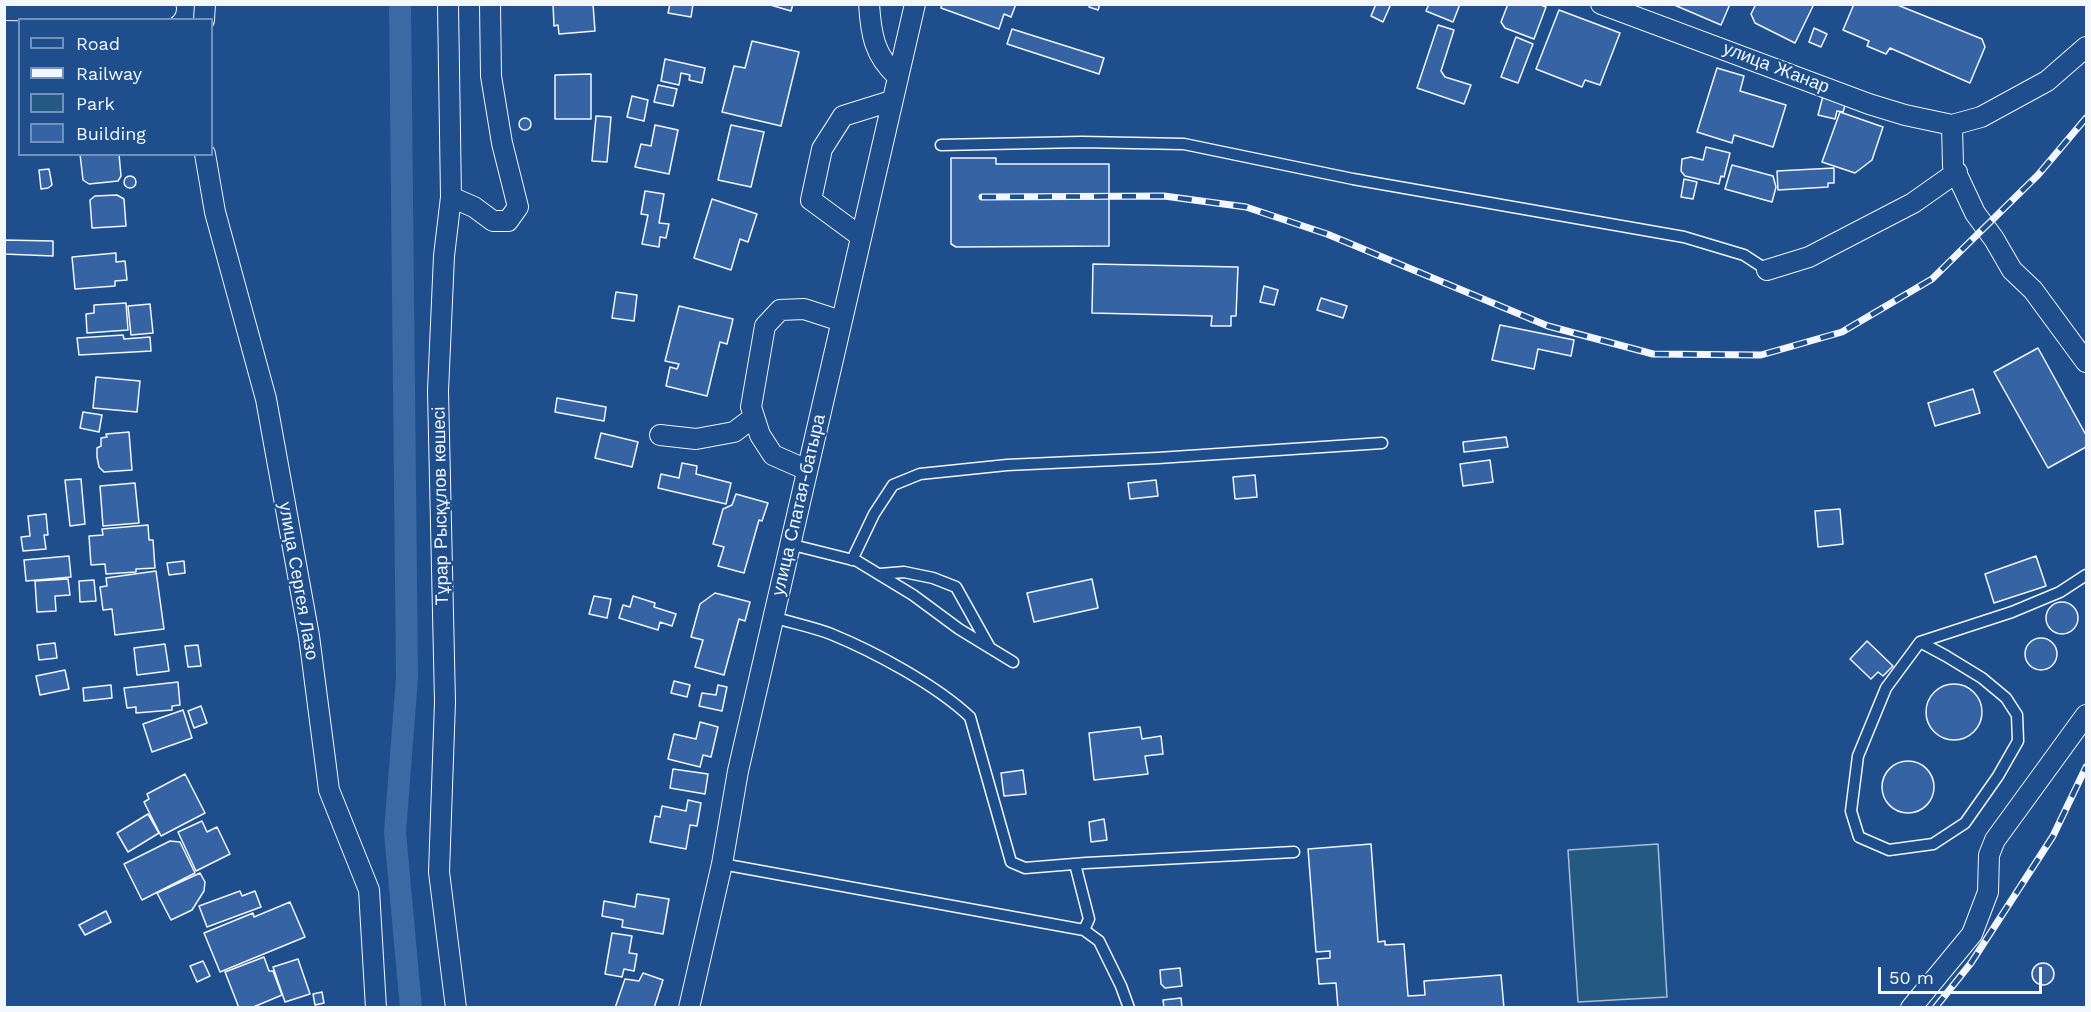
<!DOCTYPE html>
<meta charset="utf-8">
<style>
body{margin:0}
#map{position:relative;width:2091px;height:1012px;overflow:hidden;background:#1f4e8c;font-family:"Work Sans",sans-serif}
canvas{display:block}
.frame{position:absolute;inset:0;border:6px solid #f2f6ff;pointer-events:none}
.legend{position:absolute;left:18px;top:18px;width:195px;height:138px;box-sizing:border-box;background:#1f4e8c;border:2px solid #7391ba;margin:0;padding:8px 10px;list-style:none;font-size:18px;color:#f2f6ff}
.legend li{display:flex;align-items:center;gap:12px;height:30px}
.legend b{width:30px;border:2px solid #7391ba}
.scale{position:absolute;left:1878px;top:967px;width:164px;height:27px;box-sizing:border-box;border:3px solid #f2f6ff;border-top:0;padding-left:8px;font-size:18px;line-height:21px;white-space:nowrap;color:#f2f6ff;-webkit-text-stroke:4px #1f4e8c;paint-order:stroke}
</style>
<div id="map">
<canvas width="2091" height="1012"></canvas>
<div class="frame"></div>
<ul class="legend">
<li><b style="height:8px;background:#1f4e8c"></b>Road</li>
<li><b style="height:8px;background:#f2f6ff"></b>Railway</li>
<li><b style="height:16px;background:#245a82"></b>Park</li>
<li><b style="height:16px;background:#3563a3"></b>Building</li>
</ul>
<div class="scale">50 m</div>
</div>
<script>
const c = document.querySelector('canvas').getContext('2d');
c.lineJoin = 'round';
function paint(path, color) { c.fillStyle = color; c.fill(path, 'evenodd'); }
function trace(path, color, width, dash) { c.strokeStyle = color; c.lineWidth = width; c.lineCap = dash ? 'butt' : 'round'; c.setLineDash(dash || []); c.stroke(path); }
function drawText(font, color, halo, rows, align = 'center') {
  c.font = font + ' "Work Sans",sans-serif'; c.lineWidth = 4.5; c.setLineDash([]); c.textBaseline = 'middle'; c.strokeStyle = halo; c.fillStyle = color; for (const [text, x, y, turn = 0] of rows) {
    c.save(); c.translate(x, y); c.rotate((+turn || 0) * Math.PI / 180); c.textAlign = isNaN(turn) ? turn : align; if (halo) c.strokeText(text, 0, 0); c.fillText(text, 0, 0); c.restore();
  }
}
const green = new Path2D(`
 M1658,844L1667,997L1578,1002L1568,850Z`);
paint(green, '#245a82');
trace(green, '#a8bbd7', 1.5);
trace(new Path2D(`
 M400,4L407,678L395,832L411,1008`), '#3b69a3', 22);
const building = new Path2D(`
 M553,4H593L595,31L559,34L558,25L554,26Z
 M670,4H693L691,17L668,13Z
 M767,4H793L791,11Z
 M942,4H1016L1011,17L1004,14L999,29L941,8Z
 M1090,4H1100L1098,10L1089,7Z
 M1376,4H1391L1383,22L1371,16Z
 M1429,4H1460L1453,22L1426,11Z
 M1508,4H1538L1546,7L1534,39L1505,28L1501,22Z
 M1672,4H1730L1721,25Z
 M1756,4H1814L1795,43L1755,23L1751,14Z
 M1854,4H1895L1982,39L1985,47L1970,83L1890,48L1886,54L1867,46L1869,41L1843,30Z
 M1559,10L1620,33L1600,85L1585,80L1582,87L1536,69Z
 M1438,25L1454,30L1441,71L1445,77L1471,85L1464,104L1417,88Z
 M1814,28L1827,34L1821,47L1809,42Z
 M1012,29L1104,58L1099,74L1007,44Z
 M1516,37L1533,44L1518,83L1501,77Z
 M752,41L799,52L781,126L722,112L734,66L745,68Z
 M665,59L705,68L702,83L689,80L690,75L681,73L679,85L661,81Z
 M1717,68L1744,76L1740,91L1786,105L1773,147L1734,135L1732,143L1697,132Z
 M591,74V119H555V75Z
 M658,85L677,89L673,106L654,102Z
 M632,96L648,100L644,121L627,117Z
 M1823,96L1846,102L1843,112L1837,111L1835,119L1818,115Z
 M1840,112L1883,127L1872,160L1855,173L1822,162Z
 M596,116L611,117L607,162L592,161Z
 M519 124a6 6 0 1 1 12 0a6 6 0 1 1-12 0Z
 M655,125L678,130L669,174L635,167L641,144L651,146Z
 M731,125L764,132L751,187L718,180Z
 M1706,147L1730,153L1724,177L1721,176L1719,184L1685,176L1681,171L1682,159L1691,157L1703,160Z
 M80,154H119L121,176L118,181L89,184L83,180Z
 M951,158H996V164H1109V246L956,247L951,244Z
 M1732,165L1773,176L1776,187L1772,202L1725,189Z
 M1834,168V183H1828V187L1778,190L1777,171Z
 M49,169L52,185L48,188L41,189L39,170Z
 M124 182a6 6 0 1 1 12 0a6 6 0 1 1-12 0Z
 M1684,179L1697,182L1693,199L1681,197Z
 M645,191L664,194L659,223L669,224L666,238L660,237L659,247L642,244L648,215L641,214Z
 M117,195L124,199L126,226L92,228L90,200L95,196Z
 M712,199L757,214L748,242L740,239L731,270L694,258Z
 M4,240L53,241V256L4,254Z
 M116,253V262L125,261L127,280L115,281V286L75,289L72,257Z
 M1093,264L1238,267L1236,316H1231V326H1211L1212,316L1092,313Z
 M1264,286L1278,290L1274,305L1260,302Z
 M616,292L637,295L634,321L612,318Z
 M1321,298L1347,306L1343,318L1317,310Z
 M126,303L128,330L87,333L86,314L94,313V305Z
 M150,304L153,333L131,335L128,306Z
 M679,306L733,319L727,344L720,342L707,396L666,386L670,367L677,369L679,364L665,361Z
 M1500,325L1574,340L1571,356L1538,349L1534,369L1492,360Z
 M123,335L124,339L150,337L151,351L79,355L77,338Z
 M2038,348L2086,435V447L2048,468L1994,372Z
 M96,377L140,381L137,412L93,408Z
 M1973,389L1980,413L1935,426L1928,403Z
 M557,398L606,407L604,421L555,412Z
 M83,412L102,415L99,432L80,428Z
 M129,432L132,470L104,472L99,467L97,457V448L101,446V438L107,437L106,434Z
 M601,433L638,442L632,467L595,458Z
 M1506,437L1508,447L1464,452L1463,442Z
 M1490,460L1493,482L1463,486L1460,464Z
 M682,463L697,466L696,474L731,483L726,504L658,488L661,474L679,478Z
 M1255,475L1257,497L1235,499L1233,477Z
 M81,479L85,524L70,526L65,480Z
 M1156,480L1158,496L1130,499L1128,483Z
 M135,483L139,523L103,526L100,486Z
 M736,494L768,503L762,521L759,520L744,573L718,566L724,547L713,544L723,509L732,505Z
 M1840,509L1843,544L1818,547L1815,511Z
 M46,514L48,535H44L46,549L23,551L21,537L30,536L28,516Z
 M148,525L149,540H153L155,568L136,569V572L106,574L105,564L91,565L89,536L103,535L102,529Z
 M69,556L71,577L26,581L24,560Z
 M2036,556L2046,586L1994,603L1985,574Z
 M184,561L185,573L169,575L167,563Z
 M156,571L164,629L115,635L112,609L103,610L100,587L107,586L106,578Z
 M68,579L70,595L55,596L56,611L37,612L35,581Z
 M1092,579L1098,608L1034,622L1027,593Z
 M94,580L96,601L80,602L79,581Z
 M715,593L750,602L745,621L739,619L724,675L695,667L703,640L691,637L700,604Z
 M594,596L611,599L607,618L589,614Z
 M633,596L655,603L654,607L676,614L672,626L660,622L658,630L619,618L623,605L630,607Z
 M2046 618a16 16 0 1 1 32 0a16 16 0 1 1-32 0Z
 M2025 654a16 16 0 1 1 32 0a16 16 0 1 1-32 0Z
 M1867,641L1893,666L1883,676L1878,672L1871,679L1850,659Z
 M55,643L57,658L39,660L37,645Z
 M165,644L169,671L137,675L134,648Z
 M198,645L201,666L188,667L185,646Z
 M65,670L69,689L40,695L36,676Z
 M674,681L690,685L687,697L671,693Z
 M178,682L180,705L172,706V710L136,713V707L127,708L124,688Z
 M1926 712a28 28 0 1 1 56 0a28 28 0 1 1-56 0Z
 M111,685L112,698L84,701L83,688Z
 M718,685L727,687L722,711L699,706L702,693L716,695Z
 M201,706L207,723L194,728L188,711Z
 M183,710L192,738L152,752L143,724Z
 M700,722L718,727L711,757L703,755L700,767L668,759L674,734L696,739Z
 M1140,727L1142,739L1161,736L1163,754L1145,756L1148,774L1094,780L1089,733Z
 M1882 787a26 26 0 1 1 52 0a26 26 0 1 1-52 0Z
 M673,769L708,774L705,794L670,788Z
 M1023,770L1026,794L1004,796L1001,773Z
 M185,774L205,813L161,836L144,802L149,799L147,794Z
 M688,800L701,803L697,826L690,825L686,849L650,842L655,816L660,817L662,806L686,811Z
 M148,814L159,833L128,852L117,833Z
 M1104,819L1107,840L1091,842L1089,822Z
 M202,821L207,832L217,827L230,854L196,871L178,832Z
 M170,841L180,842L195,873L142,900L124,864Z
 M1371,844L1378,942L1385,941V945L1404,944L1408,996L1425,995L1424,981L1501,975L1504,1008H1338L1336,983L1319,984L1317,959L1330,958V951L1316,952L1308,849Z
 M200,873L205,882L204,891L192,910L171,920L157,893Z
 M240,891L242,896L255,891L261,907L207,927L199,906Z
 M637,894L669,899L663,934L622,927L623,920L602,916L604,901L635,907Z
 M290,902L305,937L220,972L204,933L253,913L254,917Z
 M106,911L111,922L85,935L79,925Z
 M612,933L632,936L629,953L637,954L634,971L624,969L622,977L605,974Z
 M264,957L269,971H273L282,995L251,1008H239L225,972Z
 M298,959L310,994L285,1002L273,967Z
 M203,961L210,976L197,982L190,966Z
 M2032 974a11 11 0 1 1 22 0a11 11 0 1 1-22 0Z
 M1180,968L1182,986L1165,988L1161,984L1160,970Z
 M643,973L663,980L654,1008H615L625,979L639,981Z
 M322,992L324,1003L315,1005L313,994Z
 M1181,998L1182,1008H1164L1163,1000Z`);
paint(building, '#3563a3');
trace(building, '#f2f6ff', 1.5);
const service = new Path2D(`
 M941,145L1082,142L1184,144L1353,179L1684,237L1744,255L1767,270
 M789,544L857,561L913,595L959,629L1013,662
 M852,560L874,514L893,485L920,474L1007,465L1158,458L1382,443
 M880,574L904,572L933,578L956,587L990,648
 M773,617C792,623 813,627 831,634C875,652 936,685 970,717L1011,862L1025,868L1086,863L1294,852
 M1920,642L1946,656L1982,678L2006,698L2017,715L2018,741L1998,776L1965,823L1933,844L1889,850L1859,837L1851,811L1858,756L1886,688L1920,642L2012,612L2060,592L2086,575
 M722,864L1084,930L1099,941L1121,986L1129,1008
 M1075,864L1089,919L1084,930`);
const minor = new Path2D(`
 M448,4L451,197L444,256L438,391L445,702L439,872L456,1008
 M869,4C871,34 874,55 897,76
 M1601,4L1869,104L1905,115L1952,125L1981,117L2047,81L2086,47
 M4,10L119,12L166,9
 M204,20L205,4
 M1952,125L1953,166L1975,213L1994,239L2012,270L2033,290L2086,362
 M205,154L215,212L266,399L309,636L329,790L369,890L376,1008
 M451,197L474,207L493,221H508L518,207L502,143L491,76L490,4
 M860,236L811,200L822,149L843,116L891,101
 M1767,270L1809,257L1913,203L1957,172
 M660,435L696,439L734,432L754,417
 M807,470L773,455L760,435L751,407L765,326L780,310L804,309L841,321
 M689,1008L722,864L738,771L915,4
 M1911,1008L1972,934L1988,892L1989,855L1995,840L2086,715`);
trace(service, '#f2f6ff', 13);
trace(minor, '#f2f6ff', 22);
trace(service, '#1f4e8c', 10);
trace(minor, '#1f4e8c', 20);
const rail = new Path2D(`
 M982,197L1164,196L1246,207L1327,234L1548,326L1653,354L1761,355L1842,332L1932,279L2038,175L2086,118
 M1935,1008L1971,963L2053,836L2086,767`);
trace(rail, '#f2f6ff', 7);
trace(rail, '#1f4e8c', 4.5, [14]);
drawText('18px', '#f2f6ff', '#1f4e8c', [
 ["улица Жанар",1776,68,21],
 ["улица Спатая-батыра",799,505,-77],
 ["Тұрар Рысқұлов көшесі",441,506,-91],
 ["улица Сергея Лазо",298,581,80]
]);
</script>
